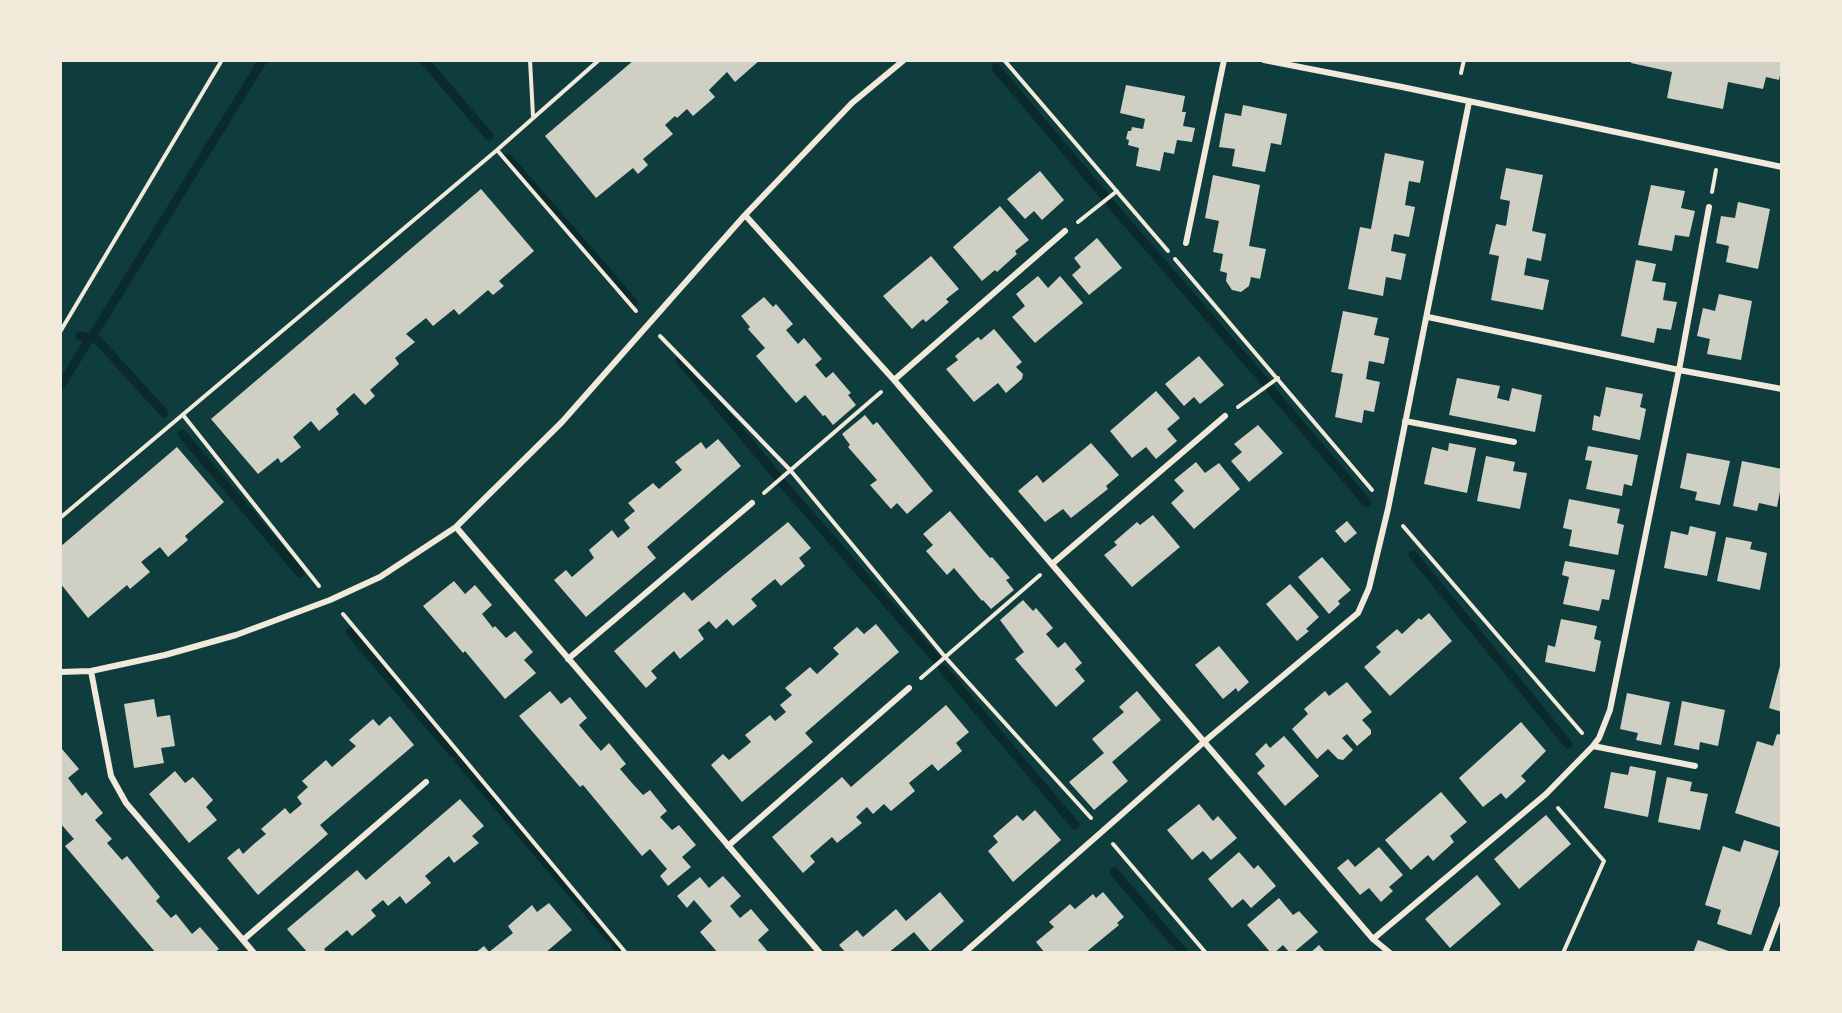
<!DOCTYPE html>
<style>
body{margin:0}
#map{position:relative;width:1842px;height:1013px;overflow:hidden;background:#0f3d3e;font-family:"Nunito Sans",sans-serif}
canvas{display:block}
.frame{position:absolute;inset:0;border:62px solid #f1e9da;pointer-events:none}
</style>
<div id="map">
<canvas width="1842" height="1013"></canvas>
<div class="frame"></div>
</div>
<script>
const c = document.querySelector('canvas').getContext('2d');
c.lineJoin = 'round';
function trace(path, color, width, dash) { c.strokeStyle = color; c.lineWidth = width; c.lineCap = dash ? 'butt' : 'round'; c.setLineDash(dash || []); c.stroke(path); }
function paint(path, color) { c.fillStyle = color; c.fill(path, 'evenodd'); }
trace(new Path2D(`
 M424,60L489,136
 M996,68L1106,198
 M508,158L633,302
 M1111,204L1265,382
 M93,335L164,413
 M80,336L90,338L93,335L263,60
 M680,360L777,476
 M60,387L90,338
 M1271,390L1367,503
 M182,434L300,573
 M783,484L936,659
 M1413,555L1568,744
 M350,632L453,753
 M943,669L1075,825
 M459,760L610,938
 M1114,872L1184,953
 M616,945L623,953`), '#0a2a2b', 9);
paint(new Path2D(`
 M634,60H760L735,82L727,72L709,90L715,97L693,116L687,109L677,118L675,116L665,125L673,134L643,159L648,165L638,174L633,168L596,198L545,136Z
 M1631,60H1782V65L1779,80L1766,77L1763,89L1728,82L1723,109L1667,98L1672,72L1631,63Z
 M1126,85L1185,96L1182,112H1186L1183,126L1195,128L1192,142L1177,140L1174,154L1164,152L1160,171L1136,166L1139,148L1128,145L1129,140L1126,139L1128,131H1131L1132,127L1143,129L1145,119L1120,113Z
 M1243,105L1287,114L1281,145L1271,143L1265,172L1232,166L1235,149L1219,147L1225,113L1241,116Z
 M1385,153L1424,161L1420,183L1409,181L1405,205L1415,207L1409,237L1394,234L1391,251L1406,254L1401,280L1386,277L1383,296L1348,289L1360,227L1371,229Z
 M1506,168L1543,175L1532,231L1546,234L1541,261L1527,258L1524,275L1549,280L1543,310L1491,300L1499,256L1489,254L1496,224L1506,226L1510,201L1500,199Z
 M1040,171L1064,200L1042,220L1034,211L1025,219L1007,199Z
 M1213,175L1260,185L1249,246L1266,249L1260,279L1251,277L1249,286L1241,292L1232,290L1226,281L1227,273L1220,271L1223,254L1213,252L1219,221L1205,218Z
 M1651,185L1685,191L1681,208L1695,211L1689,237L1675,235L1672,251L1638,245Z
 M481,189L534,251L499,281L504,286L493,295L488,290L459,315L454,309L433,326L426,318L406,334L415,342L395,358L399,364L370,390L375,396L365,405L354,393L336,409L339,414L319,431L311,421L293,437L301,447L281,463L278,458L258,474L211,419Z
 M1738,202L1770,209L1758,269L1726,262L1729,246L1716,243L1721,216L1735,218Z
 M1000,206L1029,240L1015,251L1017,254L997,272L995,270L982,281L953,247Z
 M1097,238L1122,268L1089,295L1072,275L1081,267L1074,258Z
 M931,256L959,289L946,299L949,302L926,322L923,319L912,329L883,296Z
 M1636,260L1656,264L1652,281L1666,283L1663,300L1677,302L1671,330L1657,328L1654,343L1621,336Z
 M1038,276L1048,288L1060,276L1083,303L1035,343L1012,317L1025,306L1016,294Z
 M1719,294L1752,301L1741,360L1707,354L1710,339L1697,336L1703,308L1715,311Z
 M764,297L773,307L776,304L793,324L786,330L798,344L804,338L822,359L815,365L826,378L833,372L851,393L848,395L856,405L833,425L825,415L823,416L805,395L796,403L756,356L765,348L748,329L750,327L741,316Z
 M1343,311L1378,318L1374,335L1389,338L1384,364L1369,361L1366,379L1380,382L1374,412L1364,410L1362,423L1335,417L1343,374L1331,372Z
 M994,329L1022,362L1016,367L1023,374L1022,379L1006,393L998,383L974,402L946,369L958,360L955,356L978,337L981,340Z
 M1199,356L1224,385L1200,404L1194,397L1184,406L1165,384Z
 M1457,378L1500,386L1497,398L1509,401L1512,388L1542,395L1535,432L1449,415Z
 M1606,387L1643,394L1640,407L1646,409L1640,440L1592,430L1594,415L1600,417Z
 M1156,391L1180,418L1167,429L1177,441L1156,459L1146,447L1132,458L1110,431Z
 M865,415L873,425L877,422L933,491L907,514L897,503L891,509L870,485L877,480L848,447L850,445L842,434Z
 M1258,425L1283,453L1249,482L1231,461L1242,452L1234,444Z
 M718,439L741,466L647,547L656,558L586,617L554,580L566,570L572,577L594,558L589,550L612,530L618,538L630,528L624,520L635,511L628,503L653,483L659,489L682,470L675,462L701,442L706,449Z
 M1091,443L1119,475L1106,486L1108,489L1071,518L1063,509L1045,522L1018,491L1037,475L1043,483Z
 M1449,443L1476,448L1467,493L1424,484L1432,447L1448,451Z
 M1588,446L1638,455L1632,486L1624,484L1622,496L1586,489L1592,461L1585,460Z
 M177,447L224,502L185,536L188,540L168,557L160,547L141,562L150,572L130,589L127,585L88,618L60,583V547Z
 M1687,453L1730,461L1720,505L1695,500L1697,492L1680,488Z
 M1486,456L1515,462L1513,471L1527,473L1520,509L1477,501Z
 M1742,461L1782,469V481L1777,507L1759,503L1757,511L1733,506Z
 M1196,462L1205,473L1219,463L1240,489L1194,529L1171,503L1184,491L1174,480Z
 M1569,499L1620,509L1617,523L1624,525L1618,555L1569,546L1572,530L1563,528Z
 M950,511L990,558L992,557L1010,578L1006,580L1014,590L991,609L983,600L982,601L954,568L947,575L926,551L933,545L923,534Z
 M1153,515L1180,547L1132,587L1104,555L1117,545L1114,542L1137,522L1140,525Z
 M1347,521L1357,533L1345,543L1335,531Z
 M788,522L811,548L799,558L805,566L781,586L775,579L751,599L757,606L733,626L727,619L716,629L709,621L698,630L704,639L680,659L674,651L651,671L657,678L646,688L614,651L684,592L692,601Z
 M1690,526L1716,532L1707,576L1664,568L1671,531L1688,535Z
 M1726,537L1752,542L1750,549L1767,553L1760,590L1717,581Z
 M1322,557L1351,590L1338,601L1340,604L1329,614L1298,577Z
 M1565,561L1615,570L1609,600L1602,599L1599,611L1563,604L1569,577L1562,575Z
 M454,581L465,594L475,585L492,605L482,614L493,628L495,626L506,638L515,631L533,652L524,660L536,673L505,699L465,651L463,653L423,606Z
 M1290,584L1319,617L1306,629L1309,631L1297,641L1266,604Z
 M1023,600L1033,611L1036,608L1053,628L1046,634L1058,648L1065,642L1082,663L1075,669L1085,681L1056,707L1015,659L1024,652L1000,620Z
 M1429,613L1452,641L1390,696L1364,667L1381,652L1376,647L1397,629L1402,634L1419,618L1421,620Z
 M1561,619L1597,626L1594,639L1601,641L1595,672L1545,662L1548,645L1555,647Z
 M876,624L899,652L805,733L813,742L742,802L711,765L723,754L729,760L751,742L745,735L770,715L775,721L786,712L780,705L792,695L785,688L810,667L817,674L839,654L833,648L857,627L864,634Z
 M1219,646L1249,682L1238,692L1236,688L1223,699L1195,665Z
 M1781,662H1782V712L1769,708Z
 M1347,682L1372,712L1362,720L1371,730V734L1357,746L1347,734L1342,738L1353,750L1343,760L1338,759L1328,749L1317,759L1292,729L1308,714L1304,709L1325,691L1329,696Z
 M550,691L561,704L570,697L587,718L579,725L589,737L601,751L609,743L626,764L620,769L632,783L643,795L650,790L667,811L660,817L672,830L679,825L696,845L682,857L691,867L668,886L660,876L667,869L650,849L642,856L583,785L580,787L519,716Z
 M1137,691L1161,720L1112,762L1128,781L1094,810L1069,782L1104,753L1092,739L1124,712L1119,707Z
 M1627,693L1670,702L1661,745L1636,740L1638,733L1620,729Z
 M154,699L157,717L170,715L175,746L161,748L164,763L134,768L124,704Z
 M1682,701L1725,710L1718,746L1700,742L1699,750L1674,745Z
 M946,705L969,732L956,743L962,751L938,771L932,764L909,783L915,791L891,811L884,804L873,814L867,807L856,817L862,823L837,843L832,837L810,856L815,862L803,873L772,837L842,777L851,787Z
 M390,716L414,745L320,825L328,834L258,895L227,858L239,848L243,854L255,843L266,834L261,829L285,808L290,814L302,804L297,797L308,787L302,781L326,760L332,767L356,746L349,740L373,719L379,726Z
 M1521,722L1546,751L1521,776L1526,781L1506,799L1501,793L1483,807L1459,778Z
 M1777,734L1782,735V828L1735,813L1757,741L1773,746Z
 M1284,736L1319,776L1285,806L1257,773L1265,766L1255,754L1266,743L1270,748Z
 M62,749L79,769L68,778L82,796L86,792L103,813L95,820L112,839L107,843L122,860L127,856L160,897L156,901L171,918L176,914L192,934L200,927L219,949L214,953H156L65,846L74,839L60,823V750Z
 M1630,766L1656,771L1648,817L1604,808L1611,772L1628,775Z
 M175,771L185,783L193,777L213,800L206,807L217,820L189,843L149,794Z
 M1667,777L1692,782L1690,791L1708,794L1700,830L1658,822Z
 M1441,792L1467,822L1450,836L1454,842L1433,861L1428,855L1411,870L1385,840Z
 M460,799L484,826L472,836L479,843L454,863L449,856L425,876L431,883L406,904L400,896L388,906L383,900L371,910L376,916L352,936L347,930L324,949L327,953H308L287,929L357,870L366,880Z
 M1199,804L1213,821L1218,816L1237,838L1211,860L1203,851L1192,860L1167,830Z
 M1035,810L1061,840L1013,882L988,851L998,842L993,836L1017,815L1023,821Z
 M1546,815L1571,844L1519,889L1494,859Z
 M1744,840L1779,851L1751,935L1717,924L1721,910L1705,905L1723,846L1740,852Z
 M1379,847L1403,875L1389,887L1393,891L1381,902L1369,888L1360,895L1337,868L1348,859L1355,867Z
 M1239,852L1254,869L1258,865L1276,886L1251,908L1243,899L1232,908L1208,879Z
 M1477,875L1501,904L1450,948L1425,919Z
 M723,876L741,896L730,906L740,918L751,909L769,930L758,940L769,953H718L700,932L712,921L694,900L687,908L677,896L700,877L709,888Z
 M940,892L964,921L930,951L914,932L888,953H846L839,945L857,930L863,937L896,909L906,921Z
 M1103,892L1124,917L1117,923L1119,925L1085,953H1045L1036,942L1054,927L1049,922L1070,904L1075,909L1093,894L1096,898Z
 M1279,898L1293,915L1299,911L1318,932L1293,953H1290L1283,945L1274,953H1271L1247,925Z
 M549,903L572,930L545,953H475L484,946L489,952L513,933L508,926L532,905L537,912Z
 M1698,940L1734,953H1693Z
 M1319,945L1326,953H1310Z`), '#cfcfc3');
trace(new Path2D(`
 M530,60L533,116
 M1004,60L1168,251
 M1461,73L1464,60
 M497,150L636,311
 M1712,192L1716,170
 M1078,222L1117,191
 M1175,259L1372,490
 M60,332L222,60
 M660,336L791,471L946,658L1091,818
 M1238,407L1278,378
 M183,415L319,586
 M764,493L881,392
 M60,518L497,150L599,60
 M1403,526L1582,733
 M343,614L626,953
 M921,678L1040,575
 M1558,808L1604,861L1563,953
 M1113,844L1206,953`), '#f1e9da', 4);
trace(new Path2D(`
 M1264,60L1402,87L1782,167
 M745,215L894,380L1373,939L1390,953
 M1186,243L1224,60
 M1428,317L1679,370L1782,389
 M894,380L1065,231
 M1405,421L1514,442
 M456,527L820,953
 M1052,564L1225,416
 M568,659L752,503
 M91,671L111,776L126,803L254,953
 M60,672L91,671L165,655L236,635L330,600L380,577L456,527L562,422L745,215L852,103L904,60
 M1593,746L1695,766
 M728,846L909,688
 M1373,939L1546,794L1593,746L1599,738L1610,710L1679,370L1709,207
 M243,940L426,782
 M964,953L1205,741L1358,613L1369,588L1388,509L1469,102
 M1765,953L1782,908`), '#f1e9da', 6);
</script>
